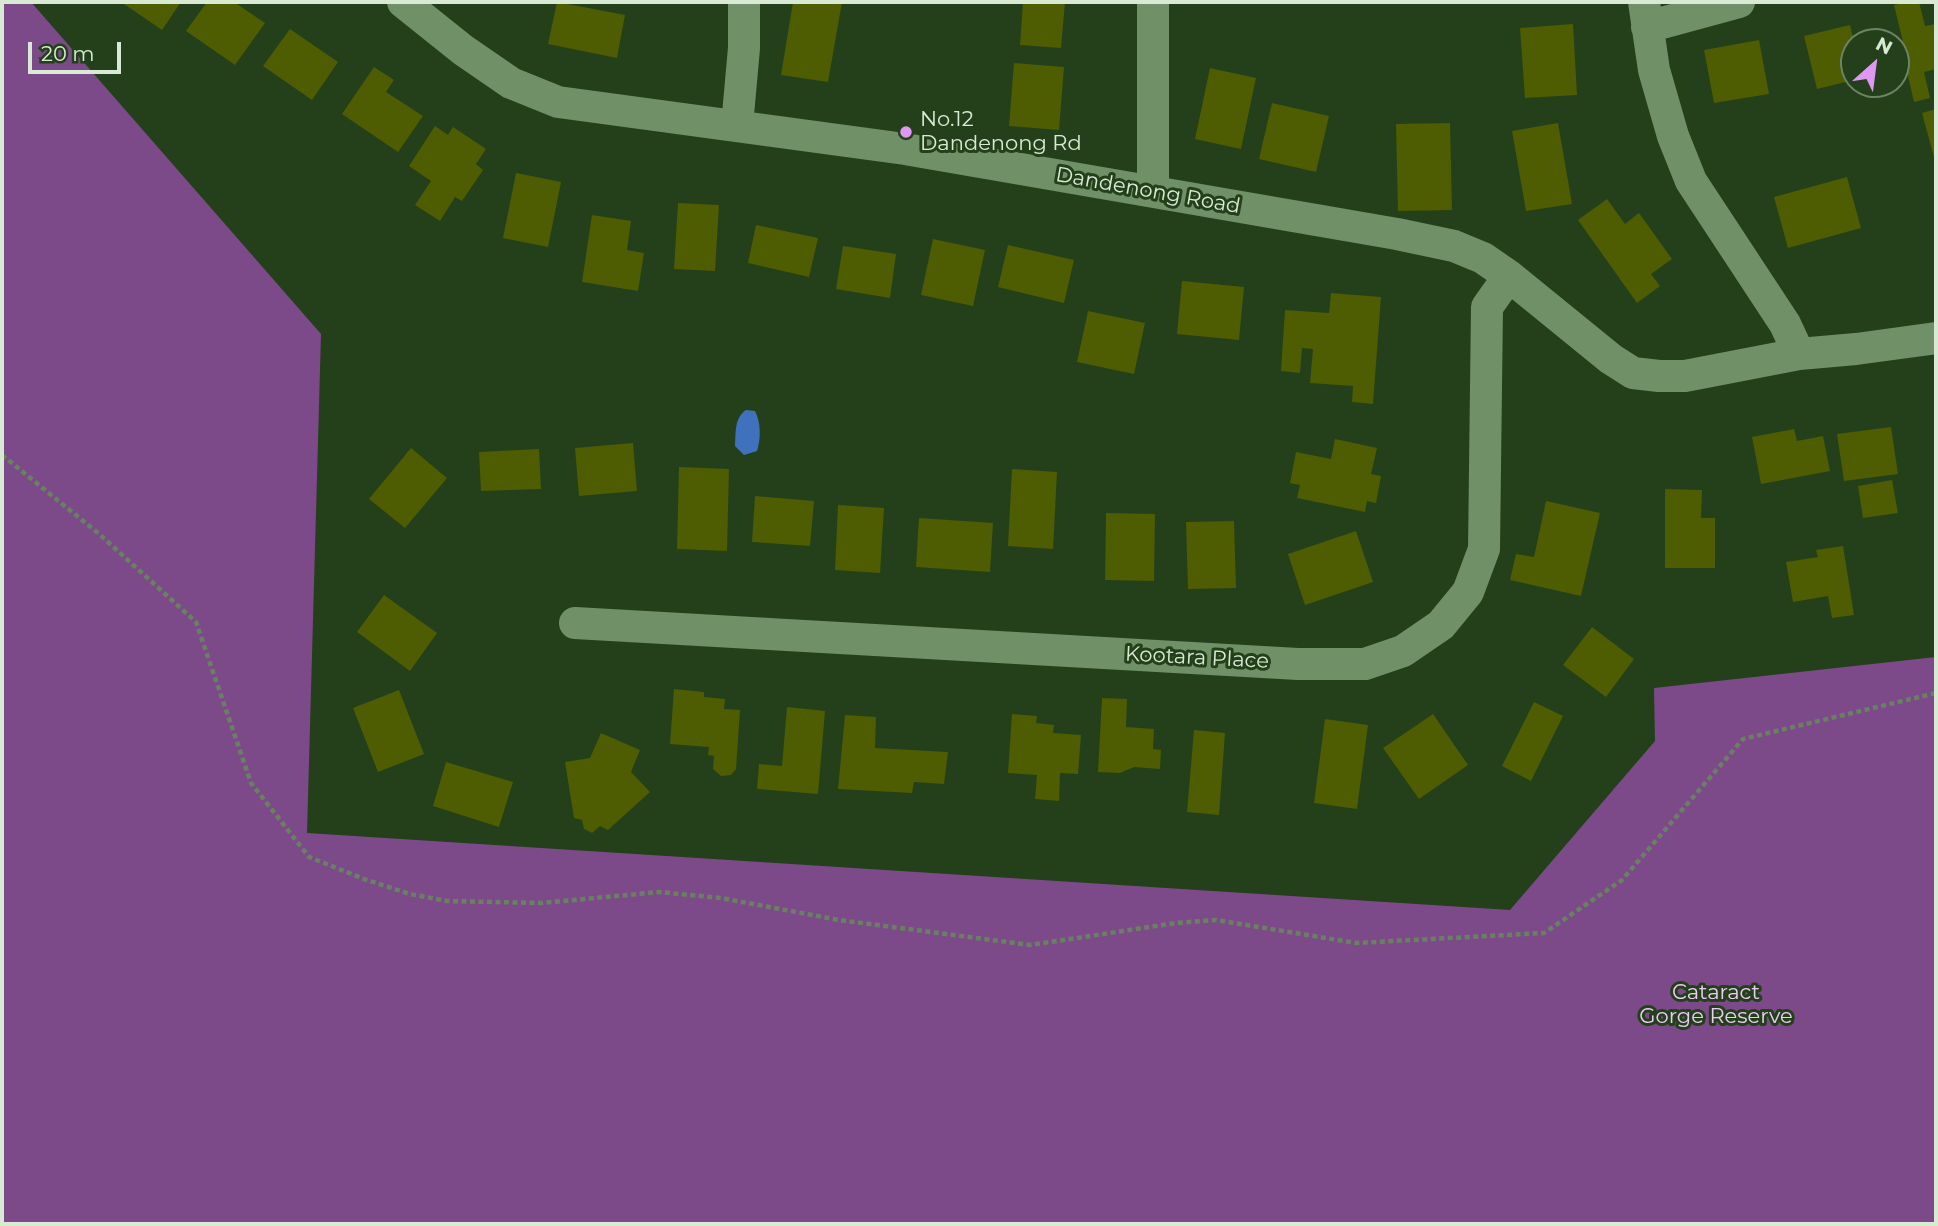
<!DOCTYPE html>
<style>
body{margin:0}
#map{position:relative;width:1938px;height:1226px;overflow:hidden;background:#23401b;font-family:Montserrat,sans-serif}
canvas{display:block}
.frame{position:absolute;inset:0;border:4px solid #d9ead4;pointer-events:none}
.north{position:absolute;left:1840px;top:28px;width:70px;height:70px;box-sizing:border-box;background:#23401b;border:2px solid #6c8465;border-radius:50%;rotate:28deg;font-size:19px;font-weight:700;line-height:28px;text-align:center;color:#d9ead4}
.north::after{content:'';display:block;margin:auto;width:24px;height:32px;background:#df98f1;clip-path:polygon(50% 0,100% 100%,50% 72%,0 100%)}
.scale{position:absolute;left:28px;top:42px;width:93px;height:32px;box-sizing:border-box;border:4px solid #d9ead4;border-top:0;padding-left:9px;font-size:21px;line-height:24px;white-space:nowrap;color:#d9ead4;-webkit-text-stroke:5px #23401b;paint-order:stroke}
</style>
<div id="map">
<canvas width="1938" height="1226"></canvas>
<div class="frame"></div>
<div class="north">N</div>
<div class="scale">20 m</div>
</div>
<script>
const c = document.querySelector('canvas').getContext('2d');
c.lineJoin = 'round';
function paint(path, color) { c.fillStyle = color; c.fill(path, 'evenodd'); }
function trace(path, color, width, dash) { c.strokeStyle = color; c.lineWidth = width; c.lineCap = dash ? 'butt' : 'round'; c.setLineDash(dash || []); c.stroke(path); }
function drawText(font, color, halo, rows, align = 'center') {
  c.font = font + ' Montserrat,sans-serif'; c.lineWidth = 6; c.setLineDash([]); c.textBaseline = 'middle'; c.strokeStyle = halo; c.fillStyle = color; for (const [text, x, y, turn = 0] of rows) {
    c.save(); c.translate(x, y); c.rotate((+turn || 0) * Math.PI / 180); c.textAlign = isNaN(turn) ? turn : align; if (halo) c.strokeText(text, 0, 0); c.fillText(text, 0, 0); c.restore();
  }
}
paint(new Path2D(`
 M2,2H31L321,334L307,833L1510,910L1655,741L1654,688L1936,657V1224H2Z`), '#7c4a89');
paint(new Path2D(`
 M746,410L755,411C761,422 761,439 757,451L744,455L735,446C736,433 734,418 746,410Z`), '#4071bd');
paint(new Path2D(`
 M121,2H181L162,30Z
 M207,2H234L265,23L235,65L186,31Z
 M557,2L625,15L617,58L548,44Z
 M793,2H842L828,82L781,75Z
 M1023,2H1065L1061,48L1020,45Z
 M1907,2H1919L1925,26L1936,24V69L1924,72L1930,98L1914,102L1904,59L1907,58L1894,5Z
 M1573,24L1577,95L1525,98L1520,28Z
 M1850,25L1854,42V80L1817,89L1804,36Z
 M290,29L338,62L312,100L263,66Z
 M1759,40L1769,94L1714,103L1704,50Z
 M1014,63L1064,67L1059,130L1009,126Z
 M374,67L394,80L386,92L423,116L398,152L342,114Z
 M1210,68L1256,78L1241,149L1195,139Z
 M1272,103L1329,116L1316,172L1259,159Z
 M1936,109V161H1935L1922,113Z
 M1450,123L1452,210L1398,211L1396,124Z
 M1558,123L1572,204L1526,211L1512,131Z
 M435,126L448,135L453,127L486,149L476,164L483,170L462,201L455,197L440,221L415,205L431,181L409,166Z
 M516,173L561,182L548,247L503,238Z
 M1847,177L1861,228L1788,248L1774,197Z
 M1607,199L1625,224L1639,213L1672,259L1651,274L1660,286L1637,303L1578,220Z
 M678,203L719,205L715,271L674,269Z
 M592,215L631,221L627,250L644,253L638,291L582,282Z
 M756,225L818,238L809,277L748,263Z
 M933,239L985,250L973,306L921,295Z
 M1008,245L1074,260L1064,303L998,287Z
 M843,246L896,254L890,298L836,289Z
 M1182,281L1244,287L1239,340L1177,334Z
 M1331,293L1381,297L1373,404L1352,402L1353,386L1310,383L1313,349L1302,348L1300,373L1281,371L1285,310L1329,313Z
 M1088,311L1145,323L1134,374L1077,362Z
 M1891,427L1898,474L1844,481L1837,434Z
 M1794,429L1797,441L1823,436L1830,471L1761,484L1752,437Z
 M1335,439L1377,448L1371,474L1381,476L1376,503L1367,501L1365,512L1297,498L1300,485L1290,483L1296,452L1331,459Z
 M633,443L637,491L579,496L575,448Z
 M411,448L447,478L405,528L369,499Z
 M539,449L541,489L481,491L479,452Z
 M679,467L729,469L727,551L677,549Z
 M1012,469L1057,472L1053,549L1008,546Z
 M1892,480L1898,513L1863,518L1858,486Z
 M1665,489L1702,490L1701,518H1715V568H1665Z
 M755,496L814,501L810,546L752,542Z
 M1546,501L1600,513L1581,596L1510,580L1516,554L1534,557Z
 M838,505L884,508L880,573L835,570Z
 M1106,513L1155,514L1154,581L1105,580Z
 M919,518L993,523L990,572L916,567Z
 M1234,521L1236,588L1188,589L1186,522Z
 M1356,531L1373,582L1305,605L1288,554Z
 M1843,546L1854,615L1832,618L1828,596L1793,602L1786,562L1818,557L1816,550Z
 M384,595L437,633L410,671L357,632Z
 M1592,627L1634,659L1606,697L1563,665Z
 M674,689L704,692V697L725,699L724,709L740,710L736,769L731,775L721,776L713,769L714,756L708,755L709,747L670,744Z
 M399,690L424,754L378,772L353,708Z
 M1102,698L1127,699L1126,727L1154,729L1153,749L1161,750L1160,769L1134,767L1120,773L1098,772Z
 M1534,702L1563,716L1531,781L1502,766Z
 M787,707L825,711L818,794L757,789L759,764L782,766Z
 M1012,714L1037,716L1036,723L1054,725L1053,733L1081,735L1078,774L1060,773L1059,801L1035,799L1037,775L1008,773Z
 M1433,714L1468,765L1419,799L1383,748Z
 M845,715L876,717L875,748L948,752L944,784L914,782L912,793L838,789Z
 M1325,719L1368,725L1357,809L1314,803Z
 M1194,730L1225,733L1219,815L1187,812Z
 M601,733L640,750L631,772L650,792L608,830L600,826L592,833L584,829L582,820L574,818L565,762L590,758Z
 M446,762L513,782L499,827L433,806Z`), '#4e5c02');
trace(new Path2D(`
 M2,455L98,533L196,622L251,783L309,857L364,879L410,894L447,901L542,903L659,892L721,898L839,920L1030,945L1176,923L1216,920L1356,943L1544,933L1622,880L1743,739L1936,693`), '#698162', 4.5, [5, 3.5]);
trace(new Path2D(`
 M403,2L463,50L511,83L558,102L905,149L1397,234L1454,246L1483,258L1509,276L1611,359L1633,373L1659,376H1685L1799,354
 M1644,2L1654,70L1673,136L1691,181L1785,324L1799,354L1856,349L1936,338
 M1647,27L1739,2
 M737,126L744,48V2
 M1153,191V2
 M575,623L1298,664H1365L1403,651L1441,625L1468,592L1484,549L1487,307L1509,276`), '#709067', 32);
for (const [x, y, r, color] of [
 [906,132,7,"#df98f1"]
]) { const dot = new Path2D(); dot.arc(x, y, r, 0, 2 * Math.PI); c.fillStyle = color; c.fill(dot); trace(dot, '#23401b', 2.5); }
drawText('21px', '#d9ead4', '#23401b', [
 ["No.12",920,120],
 ["Dandenong Rd",920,144]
], 'left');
drawText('21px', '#d9ead4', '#23401b', [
 ["Dandenong Road",1148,191,10],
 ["Kootara Place",1197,658,3]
]);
drawText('21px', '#ecccf5', '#23401b', [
 ["Cataract",1716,993],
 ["Gorge Reserve",1716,1017]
]);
</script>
